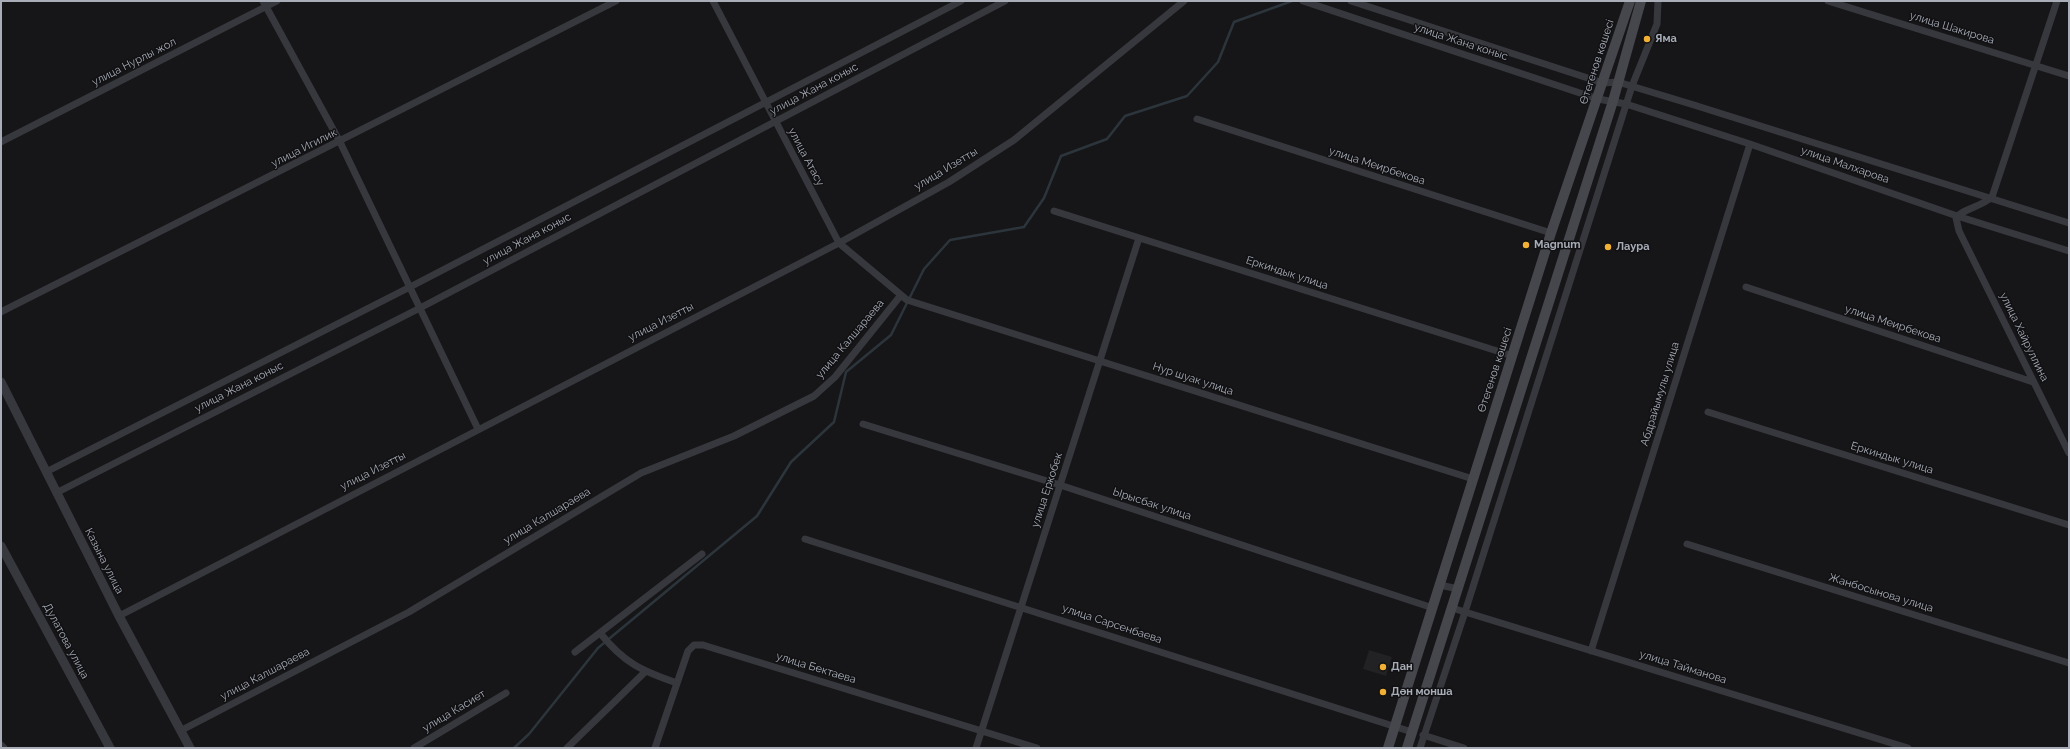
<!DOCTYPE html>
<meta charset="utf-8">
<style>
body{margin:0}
#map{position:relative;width:2070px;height:749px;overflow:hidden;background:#161618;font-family:Raleway,sans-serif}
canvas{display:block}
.frame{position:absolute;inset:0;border:2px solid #a8adb8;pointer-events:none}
</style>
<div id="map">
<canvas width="2070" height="749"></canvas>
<div class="frame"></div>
</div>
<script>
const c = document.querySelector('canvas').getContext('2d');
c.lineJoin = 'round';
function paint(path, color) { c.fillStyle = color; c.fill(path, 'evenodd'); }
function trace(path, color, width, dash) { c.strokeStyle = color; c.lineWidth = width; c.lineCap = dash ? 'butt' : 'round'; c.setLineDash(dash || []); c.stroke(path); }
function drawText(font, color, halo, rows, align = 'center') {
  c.font = font + ' Raleway,sans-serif'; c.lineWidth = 3; c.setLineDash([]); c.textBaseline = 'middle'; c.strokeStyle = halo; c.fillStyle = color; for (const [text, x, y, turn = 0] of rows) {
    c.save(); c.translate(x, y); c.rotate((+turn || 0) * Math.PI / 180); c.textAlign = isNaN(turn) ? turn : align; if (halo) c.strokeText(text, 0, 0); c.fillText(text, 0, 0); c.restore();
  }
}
paint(new Path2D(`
 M1369,650L1392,657L1386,676L1363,669Z`), '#222225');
trace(new Path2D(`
 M514,748L529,734L598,648L757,516L791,462L834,422L846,372L891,335L924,269L950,240L1024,227L1044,198L1061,156L1107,139L1125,116L1187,96L1218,62L1234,22L1292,1`), '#2c353c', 2.5);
trace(new Path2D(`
 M263,1L340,142L478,429
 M713,1L839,243L907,300L1473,479
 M1303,1L1598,99L1626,104L1750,144L1957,216L2069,251
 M1351,1L1603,83L1618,82L1694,105L2069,223
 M1828,1L2069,76
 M2057,1L1992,197C1981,207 1962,209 1956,218L1959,231L2069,453
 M1197,119L1551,233
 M1,142L277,1
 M1054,211L1513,356
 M1746,287L2033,382
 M1,312L616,1
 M1708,412L2069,525
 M863,424L1060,485L1433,608
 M46,472L410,287L961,1
 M56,493L420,308L1005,1
 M805,539L1412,732
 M1687,544L2069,663
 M1440,585L1458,589
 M1452,608L1908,748
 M119,616L839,243L949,182L1014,140L1184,1
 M600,633C624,663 642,671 677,683
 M1591,651L1750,144
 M575,652L702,554
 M180,731L409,612L641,473L734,436L814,396L835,377L901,295
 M1423,735L1464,748
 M1,745L4,748
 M414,748L506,693
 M567,748L645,672
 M655,748L688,651L694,645H703L1037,748
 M976,748L1139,238
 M1420,748L1465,612L1632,86L1657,24L1658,1`), '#37383d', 7);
trace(new Path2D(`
 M1,382L119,616L190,748
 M1,546L110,748`), '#37383d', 9);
trace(new Path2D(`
 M1388,748L1551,233L1630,1
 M1407,748L1613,101L1641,1`), '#45474d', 10);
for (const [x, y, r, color] of [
 [1647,39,4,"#f2b134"],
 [1526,245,4,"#f2b134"],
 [1608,247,4,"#f2b134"],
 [1383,667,4,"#f2b134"],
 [1383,692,4,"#f2b134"]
]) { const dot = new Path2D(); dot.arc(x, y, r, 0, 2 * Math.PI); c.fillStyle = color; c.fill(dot); trace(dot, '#111113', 1.5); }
drawText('11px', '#a8adb8', '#111113', [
 ["улица Шакирова",1952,28,17],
 ["улица Жана коныс",1461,42,18],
 ["улица Нурлы жол",134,62,-27],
 ["Өтегенов көшесі",1597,62,-72],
 ["улица Жана коныс",814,89,-28],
 ["улица Игилик",304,148,-27],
 ["улица Атасу",806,157,62],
 ["улица Малхарова",1845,165,19],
 ["улица Меирбекова",1377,166,18],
 ["улица Изетты",946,169,-31],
 ["улица Жана коныс",527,239,-28],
 ["Еркиндык улица",1287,273,18],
 ["улица Изетты",661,322,-27],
 ["улица Меирбекова",1893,324,18],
 ["улица Хайруллина",2024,337,64],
 ["улица Калшараева",850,339,-50],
 ["Өтегенов көшесі",1495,370,-72],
 ["Нур шуак улица",1193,379,18],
 ["улица Жана коныс",239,387,-27],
 ["Абдрайымулы улица",1660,394,-73],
 ["Еркиндык улица",1892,458,17],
 ["улица Изетты",373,471,-27],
 ["улица Еркобек",1047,490,-72],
 ["Ырысбак улица",1152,504,18],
 ["улица Калшараева",547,516,-31],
 ["Казына улица",104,561,63],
 ["Жанбосынова улица",1881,593,17],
 ["улица Сарсенбаева",1112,624,18],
 ["Дулатова улица",66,641,62],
 ["улица Тайманова",1683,667,17],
 ["улица Бектаева",816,668,17],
 ["улица Калшараева",265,674,-28],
 ["улица Касиет",454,711,-31]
]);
drawText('bold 11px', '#a8adb8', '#111113', [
 ["Яма",1655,39],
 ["Magnum",1534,245],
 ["Лаура",1616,247],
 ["Дан",1391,667],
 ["Дән монша",1391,692]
], 'left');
</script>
